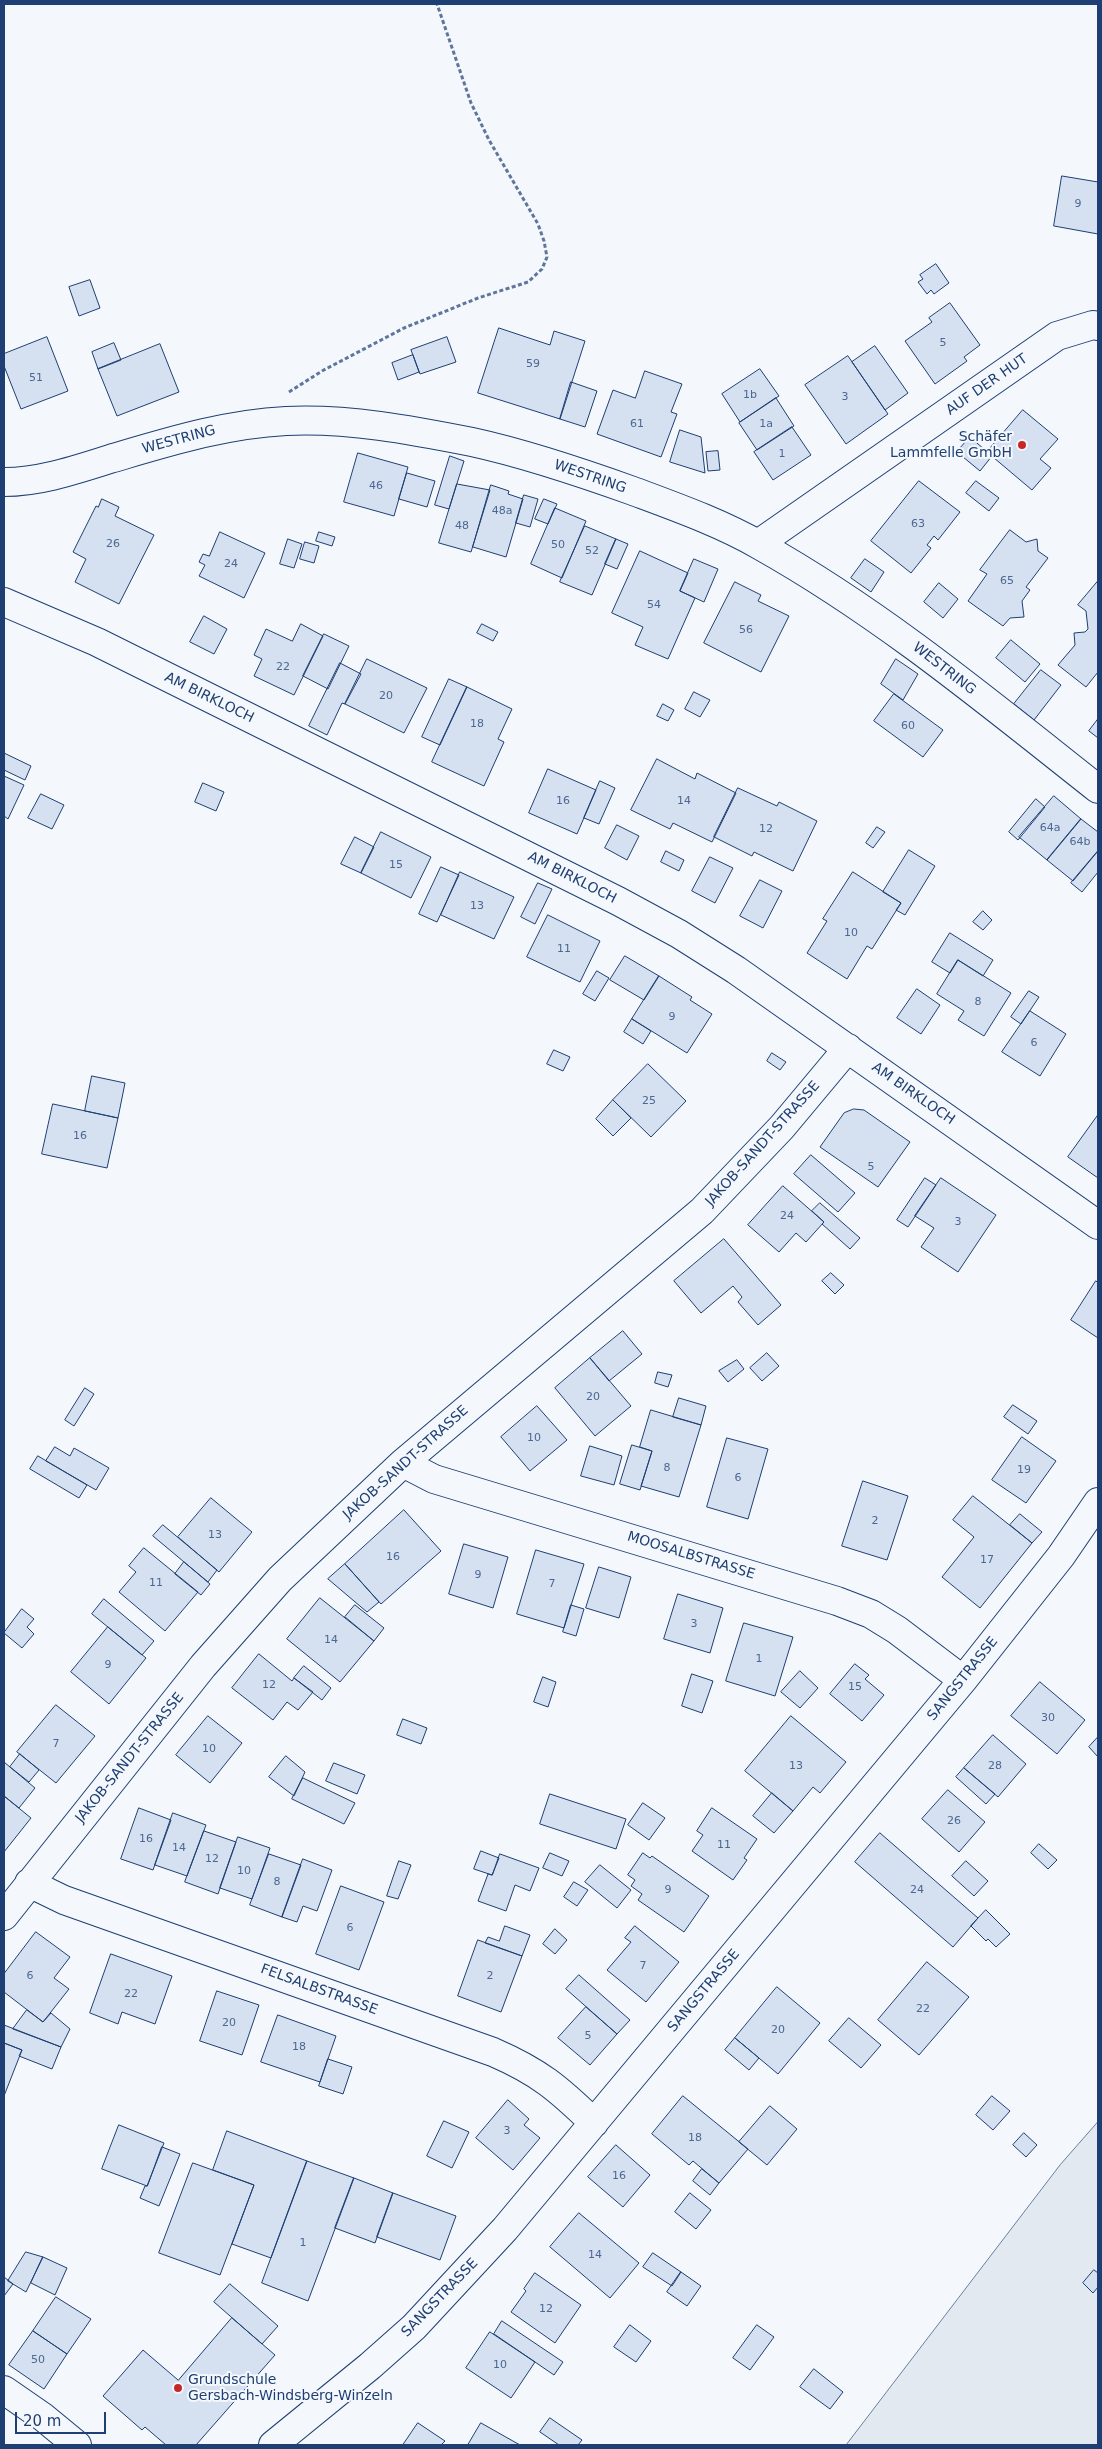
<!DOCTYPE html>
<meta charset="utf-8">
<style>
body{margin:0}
#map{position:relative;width:1102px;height:2449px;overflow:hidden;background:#f4f7fb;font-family:"DejaVu Sans",sans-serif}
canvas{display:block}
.frame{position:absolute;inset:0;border:5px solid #1d3f73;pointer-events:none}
.scale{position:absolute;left:15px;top:2412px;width:91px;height:22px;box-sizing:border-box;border:2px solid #1d3f73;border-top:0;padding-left:6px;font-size:15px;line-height:18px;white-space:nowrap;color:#1d3f73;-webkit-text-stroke:4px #f4f7fb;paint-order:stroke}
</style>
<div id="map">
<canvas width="1102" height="2449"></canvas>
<div class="frame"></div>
<div class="scale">20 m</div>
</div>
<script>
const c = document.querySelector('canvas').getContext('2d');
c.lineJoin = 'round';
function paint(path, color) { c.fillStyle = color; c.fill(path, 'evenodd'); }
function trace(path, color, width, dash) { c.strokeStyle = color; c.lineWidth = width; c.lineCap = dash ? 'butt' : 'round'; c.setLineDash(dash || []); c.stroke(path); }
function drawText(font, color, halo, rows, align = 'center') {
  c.font = font + ' "DejaVu Sans",sans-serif'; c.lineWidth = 4; c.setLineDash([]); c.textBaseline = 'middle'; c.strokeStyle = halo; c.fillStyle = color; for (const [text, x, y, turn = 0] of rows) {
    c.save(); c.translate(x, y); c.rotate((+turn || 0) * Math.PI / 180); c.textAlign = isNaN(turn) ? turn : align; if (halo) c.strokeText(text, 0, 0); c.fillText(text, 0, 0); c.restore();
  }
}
const green = new Path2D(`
 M1098,2122V2445H846L1060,2165Z`);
paint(green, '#e3e9f0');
trace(green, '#687fa3', 1);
const building = new Path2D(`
 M1062,176L1098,182V234L1054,226Z
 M936,264L949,283L934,294L931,290L927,294L918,282L923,279L920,275Z
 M90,280L100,308L79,316L69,287Z
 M950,303L980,345L964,357L967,361L935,384L905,341L932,322L929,318Z
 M499,328L550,345L554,331L585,341L560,419L478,393Z
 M47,337L68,391L21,409L4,366V354Z
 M447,337L456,362L420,374L411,350Z
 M114,343L121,360L98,369L92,352Z
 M160,344L179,392L117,416L98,369Z
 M875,346L908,393L885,410L852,362Z
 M413,355L419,372L398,380L392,363Z
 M848,356L888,414L846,444L805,385Z
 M760,369L779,396L740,422L722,394Z
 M645,371L682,384L671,412L677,414L661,457L597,434L613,390L635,398Z
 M571,382L597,391L585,427L560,419Z
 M776,398L794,426L757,450L739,423Z
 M1023,410L1058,439L1040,459L1051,468L1032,490L987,452Z
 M792,427L811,455L773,480L754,452Z
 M680,430L701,437L705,473L670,462Z
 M970,437L992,456L980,471L957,452Z
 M718,451L720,470L708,471L706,452Z
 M358,453L408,467L394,516L344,502Z
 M450,456L464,461L449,509L435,505Z
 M407,473L435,481L427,507L399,499Z
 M919,481L960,512L938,540L934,536L927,545L931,548L911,573L871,541Z
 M976,481L999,498L989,511L966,493Z
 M457,484L490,490L471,552L439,543Z
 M491,485L509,491L508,494L523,499L506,557L473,547Z
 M524,495L538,499L530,527L516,523Z
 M102,499L119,507L115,516L154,535L119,604L75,582L86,559L73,552L96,506L98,507Z
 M544,499L557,504L548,524L535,519Z
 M555,508L586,521L562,578L531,564Z
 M585,526L616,539L592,595L560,582Z
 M1010,530L1026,542L1037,539L1038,551L1048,558L1026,587L1030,590L1022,601L1024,617L1010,618L1003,626L968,601L987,574L980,570Z
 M220,532L265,553L244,598L199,576L205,565L199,562L203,554L209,556Z
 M319,532L335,537L332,546L316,541Z
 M288,539L302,544L294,568L280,564Z
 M616,539L628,544L617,569L605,564Z
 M305,542L319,546L314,563L300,559Z
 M640,551L688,573L680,591L695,598L668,659L635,645L643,627L612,613Z
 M694,559L718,569L704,602L680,591Z
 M865,559L884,572L871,592L851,578Z
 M1098,581V672L1086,687L1058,665L1075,645L1074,633L1085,632L1088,629L1086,611L1078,605Z
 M735,582L761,595L758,601L789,616L761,672L704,643Z
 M939,583L958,599L943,618L924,602Z
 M204,616L227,629L214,654L190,642Z
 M301,624L323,636L294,695L254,676L262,659L254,655L266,629L292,641Z
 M482,624L498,632L493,641L477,633Z
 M324,634L349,646L328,689L303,676Z
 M1011,640L1040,664L1025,682L996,658Z
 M367,659L427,688L404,733L345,704Z
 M896,659L918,674L903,700L881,684Z
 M340,663L361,674L345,704L342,703L327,735L309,726Z
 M1041,670L1061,685L1034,720L1014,704Z
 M449,679L467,687L440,745L422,737Z
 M467,687L512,709L498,739L504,742L484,786L432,762Z
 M694,692L710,700L700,717L685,709Z
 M894,694L943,730L923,757L874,721Z
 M663,704L674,710L668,721L657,716Z
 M1098,719V738L1089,731Z
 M4,753L31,766L25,780L4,770Z
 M657,759L695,779L697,773L736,793L712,842L673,823L670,829L631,810Z
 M548,769L596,790L577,834L529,813Z
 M4,776L24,785L8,819L4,816Z
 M600,781L615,788L599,824L584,818Z
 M203,783L224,792L216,811L195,802Z
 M738,788L777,806L779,802L817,821L793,871L754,852L752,856L714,837Z
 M41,794L64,805L52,829L28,818Z
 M1054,796L1081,819L1047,860L1019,837Z
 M1036,799L1045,807L1018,840L1009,832Z
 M1081,819L1098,832V851L1073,881L1047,860Z
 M617,825L639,836L627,860L605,848Z
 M877,827L885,832L873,848L866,843Z
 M381,832L431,857L411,898L361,873Z
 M355,837L374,847L361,873L341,864Z
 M909,850L935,866L905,915L896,910L901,903L883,892Z
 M666,851L684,860L679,871L661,862Z
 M1098,851V872L1082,892L1071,883Z
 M710,857L733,868L715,903L692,891Z
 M441,867L459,875L437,922L419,914Z
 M460,872L514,897L494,939L441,915Z
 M853,872L901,903L872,949L867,946L847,979L807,953L827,921L823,919Z
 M760,880L782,891L763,928L740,916Z
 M538,883L552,889L535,924L521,917Z
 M983,911L992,920L983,930L973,922Z
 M548,915L600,941L580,982L527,957Z
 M950,933L993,960L983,976L958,960L950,973L932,962Z
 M625,956L659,976L644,1000L610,980Z
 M958,960L1011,993L984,1036L958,1020L964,1011L937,994Z
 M597,971L609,978L595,1001L583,994Z
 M659,976L692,997L690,1000L712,1014L687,1053L632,1019Z
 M917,989L940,1005L921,1034L897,1018Z
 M1029,991L1039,997L1021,1024L1011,1017Z
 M1030,1011L1066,1034L1040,1076L1002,1052Z
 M632,1019L651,1031L643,1044L624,1032Z
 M554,1050L570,1057L563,1071L547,1064Z
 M772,1053L786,1062L780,1070L767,1061Z
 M648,1064L686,1101L651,1137L613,1100Z
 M92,1076L125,1083L118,1118L85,1111Z
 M613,1100L631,1118L613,1136L596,1119Z
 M53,1104L118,1118L107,1168L42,1154Z
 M854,1109L864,1110L910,1142L878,1187L820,1147L844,1113Z
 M1098,1115V1178L1068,1157Z
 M811,1155L855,1193L838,1212L794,1174Z
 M925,1178L936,1185L908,1227L897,1220Z
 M941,1178L996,1215L958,1272L921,1247L934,1228L915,1216Z
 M783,1186L824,1222L806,1242L796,1233L779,1252L748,1225Z
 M820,1203L860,1238L850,1249L822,1224L824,1222L812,1211Z
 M724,1239L781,1305L758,1325L738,1302L742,1297L733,1286L701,1313L674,1281Z
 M831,1273L844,1285L835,1294L822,1281Z
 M1096,1281L1098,1283V1338L1071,1320Z
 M623,1331L642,1354L609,1381L590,1358Z
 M767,1353L779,1366L762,1381L750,1368Z
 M590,1358L631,1406L595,1436L555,1388Z
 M737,1360L744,1369L728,1382L719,1371Z
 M658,1372L672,1375L668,1387L655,1383Z
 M85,1388L94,1394L74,1426L65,1420Z
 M679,1398L706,1406L701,1425L673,1417Z
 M1013,1405L1037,1421L1028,1434L1004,1417Z
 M537,1406L567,1440L530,1471L501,1437Z
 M651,1410L701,1425L679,1497L641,1486L652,1451L640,1447Z
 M1022,1437L1056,1461L1026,1503L992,1480Z
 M727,1438L768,1449L748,1519L707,1507Z
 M632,1445L652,1451L640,1490L620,1484Z
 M590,1446L622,1456L614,1485L581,1476Z
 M55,1447L70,1456L74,1448L109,1468L96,1490L46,1461Z
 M38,1456L87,1485L79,1498L30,1469Z
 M863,1481L908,1496L887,1560L842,1546Z
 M973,1496L1032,1543L980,1608L942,1577L974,1537L953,1520Z
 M211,1498L252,1532L219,1572L178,1537Z
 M404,1510L441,1551L381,1604L345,1564Z
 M1020,1514L1042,1532L1032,1543L1010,1525Z
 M163,1525L217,1570L208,1582L153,1536Z
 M464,1544L508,1557L493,1608L449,1594Z
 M144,1548L198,1592L165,1631L119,1592L136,1572L129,1566Z
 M536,1550L584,1564L564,1628L517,1614Z
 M184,1562L210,1584L201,1595L175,1574Z
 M345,1564L379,1602L367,1612L328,1579Z
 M599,1567L631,1577L619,1618L586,1608Z
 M678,1594L723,1608L710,1653L664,1639Z
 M320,1598L374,1641L340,1682L287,1639Z
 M104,1599L154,1641L142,1655L92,1614Z
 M355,1605L384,1628L374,1641L345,1617Z
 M571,1605L584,1609L576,1636L563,1632Z
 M22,1609L34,1619L27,1627L34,1634L22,1648L4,1633Z
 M744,1623L793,1637L775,1696L726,1681Z
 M108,1627L146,1658L109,1704L71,1672Z
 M259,1654L292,1681L294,1678L313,1692L298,1710L287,1702L273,1720L232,1688Z
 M855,1664L869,1675L865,1679L884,1695L862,1721L830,1694Z
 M304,1666L331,1688L322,1700L294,1678Z
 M800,1671L818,1688L800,1708L781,1692Z
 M692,1674L713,1681L702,1713L682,1706Z
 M543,1677L556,1682L548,1707L534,1702Z
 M1040,1682L1085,1720L1057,1754L1011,1716Z
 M56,1705L95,1736L56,1783L17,1752Z
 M208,1716L242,1743L210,1783L176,1755Z
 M791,1716L846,1762L820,1793L813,1787L793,1811L745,1771Z
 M403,1719L427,1728L421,1744L397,1735Z
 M993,1735L1026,1764L998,1797L964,1768Z
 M1098,1737V1757L1089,1747Z
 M20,1754L39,1770L29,1782L10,1767Z
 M286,1756L305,1772L294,1796L269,1777Z
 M4,1762L35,1788L19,1808L4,1796Z
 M334,1763L365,1775L357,1794L326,1781Z
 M964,1768L995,1794L986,1804L956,1777Z
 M303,1778L355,1803L344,1824L292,1799Z
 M948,1790L985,1822L959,1852L922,1819Z
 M772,1793L793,1811L774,1833L753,1816Z
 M550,1794L626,1819L616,1849L540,1824Z
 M4,1796L31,1818L4,1852Z
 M643,1803L665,1818L649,1840L628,1825Z
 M139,1808L171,1820L153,1870L121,1859Z
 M712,1808L757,1839L744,1858L747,1860L733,1880L692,1851L703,1835L697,1831Z
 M173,1813L206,1825L187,1876L155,1865Z
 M204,1831L236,1842L218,1894L185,1882Z
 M880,1833L978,1918L953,1947L855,1862Z
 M238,1837L270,1848L252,1899L220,1888Z
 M1039,1844L1057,1860L1048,1869L1031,1853Z
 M481,1851L499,1858L492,1875L474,1869Z
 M550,1853L569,1861L562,1876L543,1868Z
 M643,1853L650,1858L652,1856L709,1896L684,1932L638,1900L642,1894L631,1886L635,1880L628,1875Z
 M269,1854L301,1865L282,1917L250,1905Z
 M500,1854L539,1868L530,1891L515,1885L506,1911L478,1901L488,1874L492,1875Z
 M303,1859L332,1870L317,1911L303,1906L297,1922L282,1917Z
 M399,1861L411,1865L398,1899L387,1896Z
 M966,1861L988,1881L974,1896L952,1876Z
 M600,1865L631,1890L617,1908L585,1882Z
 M574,1882L588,1890L577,1906L564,1897Z
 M341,1886L384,1902L359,1970L316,1954Z
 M986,1910L1010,1934L996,1947L988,1939L986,1941L971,1926Z
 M505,1926L530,1935L522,1956L485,1943L488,1937L499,1941Z
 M635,1926L679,1962L646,2002L607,1970L631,1942L625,1938Z
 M555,1929L567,1940L555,1954L543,1944Z
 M36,1932L70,1957L54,1978L69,1989L43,2022L4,1992V1974Z
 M478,1940L522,1956L501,2012L458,1996Z
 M111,1954L172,1976L155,2024L122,2012L118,2024L90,2013Z
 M927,1962L969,1997L919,2055L878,2020Z
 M579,1975L630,2020L617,2034L566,1989Z
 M777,1987L820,2023L778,2074L735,2038Z
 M217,1991L259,2005L242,2055L200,2041Z
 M586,2007L617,2034L590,2065L558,2038Z
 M27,2010L43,2022L51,2013L70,2029L61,2047L13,2029Z
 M278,2015L336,2036L320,2082L261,2062Z
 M849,2018L881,2045L861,2068L829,2041Z
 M4,2025L61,2047L52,2069L19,2056L22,2050L4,2043Z
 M735,2038L759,2058L749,2070L725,2050Z
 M4,2043L22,2050L4,2096Z
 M328,2059L352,2067L343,2094L319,2086Z
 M683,2096L748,2149L719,2183L693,2161L689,2165L652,2134Z
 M992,2096L1010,2111L993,2130L976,2115Z
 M508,2100L529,2119L524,2125L540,2138L513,2170L476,2138Z
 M770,2106L797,2129L767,2165L739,2142Z
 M444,2121L469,2132L452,2168L427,2156Z
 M119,2125L164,2143L147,2186L102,2169Z
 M227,2131L307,2161L271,2258L232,2244L254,2185L213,2170Z
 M1024,2133L1037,2145L1026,2157L1013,2145Z
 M616,2145L650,2175L623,2207L588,2177Z
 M162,2147L180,2154L159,2206L140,2198L145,2186H147Z
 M307,2161L354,2178L308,2301L262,2283Z
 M193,2163L254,2185L220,2275L159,2253Z
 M702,2169L719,2183L710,2195L693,2181Z
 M354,2178L393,2193L375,2243L335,2228Z
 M393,2193L456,2216L440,2260L377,2237Z
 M690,2193L711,2210L696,2229L675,2212Z
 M579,2213L639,2263L610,2298L550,2247Z
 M26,2252L43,2257L26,2292L8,2281Z
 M653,2253L681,2272L672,2286L643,2267Z
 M43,2257L67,2268L55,2295L31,2283Z
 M1094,2270L1098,2273V2287L1093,2293L1083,2283Z
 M681,2272L701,2286L687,2306L667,2292Z
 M535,2273L581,2305L555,2343L511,2312L526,2291L524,2289Z
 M4,2277L13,2284L4,2296Z
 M230,2284L278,2326L262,2344L214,2302Z
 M56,2297L91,2319L67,2354L33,2331Z
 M232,2318L275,2355L196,2445H166L145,2427L142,2430L103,2396L143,2350L178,2380Z
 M502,2321L563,2362L554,2375L494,2334Z
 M630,2325L651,2341L636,2362L614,2347Z
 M757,2325L774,2337L750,2370L733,2358Z
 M33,2331L67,2354L44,2389L9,2365Z
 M490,2332L535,2362L511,2398L466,2368Z
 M814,2369L843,2392L830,2409L800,2387Z
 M550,2418L582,2440L578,2445H559L540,2432Z
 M418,2423L445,2441L441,2445H403Z
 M481,2423L520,2445H468Z`);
paint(building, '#d5e0f0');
trace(building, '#1d3f73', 1);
const minor = new Path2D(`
 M4,482C40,482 75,470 110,459C168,442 225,424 286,421C348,418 411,430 472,442C527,454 580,472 633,491C676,507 721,523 761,546C882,614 989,703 1098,789
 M758,544L1057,336L1093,325L1098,326
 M4,602L97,642L618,901L679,934L736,970L1098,1225
 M403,1463L434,1479L837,1601L871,1614L897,1630L963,1680
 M29,1883L64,1900L493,2052C539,2072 558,2088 594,2123
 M4,1916L203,1666L280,1579L403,1463L702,1211L782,1127L848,1048
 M4,2390L43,2417L77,2445
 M273,2445L370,2366L414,2327L505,2229L963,1680L1061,1556L1098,1502`);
trace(minor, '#1d3f73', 30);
trace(new Path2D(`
 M289,392L322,371L404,328L478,298L528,282L542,269L547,257L544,241L538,224L489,140L471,103L437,4`), '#5e769c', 3, [4, 2.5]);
trace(minor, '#f4f7fb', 28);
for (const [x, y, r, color] of [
 [1022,445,5,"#c62828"],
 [178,2388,5,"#c62828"]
]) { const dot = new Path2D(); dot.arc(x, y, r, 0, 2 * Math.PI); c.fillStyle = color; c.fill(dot); trace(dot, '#f4f7fb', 2); }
drawText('11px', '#4b6792', null, [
 ["9",1078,204],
 ["5",943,343],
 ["59",533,364],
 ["51",36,378],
 ["1b",750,395],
 ["3",845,397],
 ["61",637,424],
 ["1a",766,424],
 ["1",782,454],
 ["46",376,486],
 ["48a",502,511],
 ["63",918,524],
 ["48",462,526],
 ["26",113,544],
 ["50",558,545],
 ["52",592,551],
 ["24",231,564],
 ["65",1007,581],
 ["54",654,605],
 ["56",746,630],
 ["22",283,667],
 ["20",386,696],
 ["18",477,724],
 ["60",908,726],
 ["16",563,801],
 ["14",684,801],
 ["64a",1050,828],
 ["12",766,829],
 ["64b",1080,842],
 ["15",396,865],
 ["13",477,906],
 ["10",851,933],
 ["11",564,949],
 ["8",978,1002],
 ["9",672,1017],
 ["6",1034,1043],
 ["25",649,1101],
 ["16",80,1136],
 ["5",871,1167],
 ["24",787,1216],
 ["3",958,1222],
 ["20",593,1397],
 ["10",534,1438],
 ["8",667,1468],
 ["19",1024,1470],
 ["6",738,1478],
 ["2",875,1521],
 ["13",215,1535],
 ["16",393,1557],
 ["17",987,1560],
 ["9",478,1575],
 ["11",156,1583],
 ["7",552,1584],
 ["3",694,1624],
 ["14",331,1640],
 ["1",759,1659],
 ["9",108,1665],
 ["12",269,1685],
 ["15",855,1687],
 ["30",1048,1718],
 ["7",56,1744],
 ["10",209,1749],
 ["13",796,1766],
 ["28",995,1766],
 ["26",954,1821],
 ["16",146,1839],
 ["11",724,1845],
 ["14",179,1848],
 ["12",212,1859],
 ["10",244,1871],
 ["8",277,1882],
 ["9",668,1890],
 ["24",917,1890],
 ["6",350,1928],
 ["7",643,1966],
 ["6",30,1976],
 ["2",490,1976],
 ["22",131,1994],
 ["22",923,2009],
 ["20",229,2023],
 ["20",778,2030],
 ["5",588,2036],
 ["18",299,2047],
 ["3",507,2131],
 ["18",695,2138],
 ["16",619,2176],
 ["1",303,2243],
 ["14",595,2255],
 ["12",546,2309],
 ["50",38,2360],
 ["10",500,2365]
]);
drawText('14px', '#1d3f73', '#f4f7fb', [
 ["AUF DER HUT",987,385,-35],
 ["WESTRING",179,440,-15],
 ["WESTRING",590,477,19],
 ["WESTRING",944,669,38],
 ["AM BIRKLOCH",209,698,26],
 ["AM BIRKLOCH",572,878,27],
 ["AM BIRKLOCH",913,1094,35],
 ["JAKOB-SANDT-STRASSE",763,1144,-48],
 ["JAKOB-SANDT-STRASSE",406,1463,-42],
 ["MOOSALBSTRASSE",691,1556,17],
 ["SANGSTRASSE",963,1679,-51],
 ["JAKOB-SANDT-STRASSE",130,1758,-51],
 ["FELSALBSTRASSE",319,1990,20],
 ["SANGSTRASSE",704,1991,-50],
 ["SANGSTRASSE",440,2298,-46]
]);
drawText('14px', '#1d3f73', '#f4f7fb', [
 ["Schäfer",1012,437],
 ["Lammfelle GmbH",1012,453],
 ["Grundschule",188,2380,"left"],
 ["Gersbach-Windsberg-Winzeln",188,2396,"left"]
], 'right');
</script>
